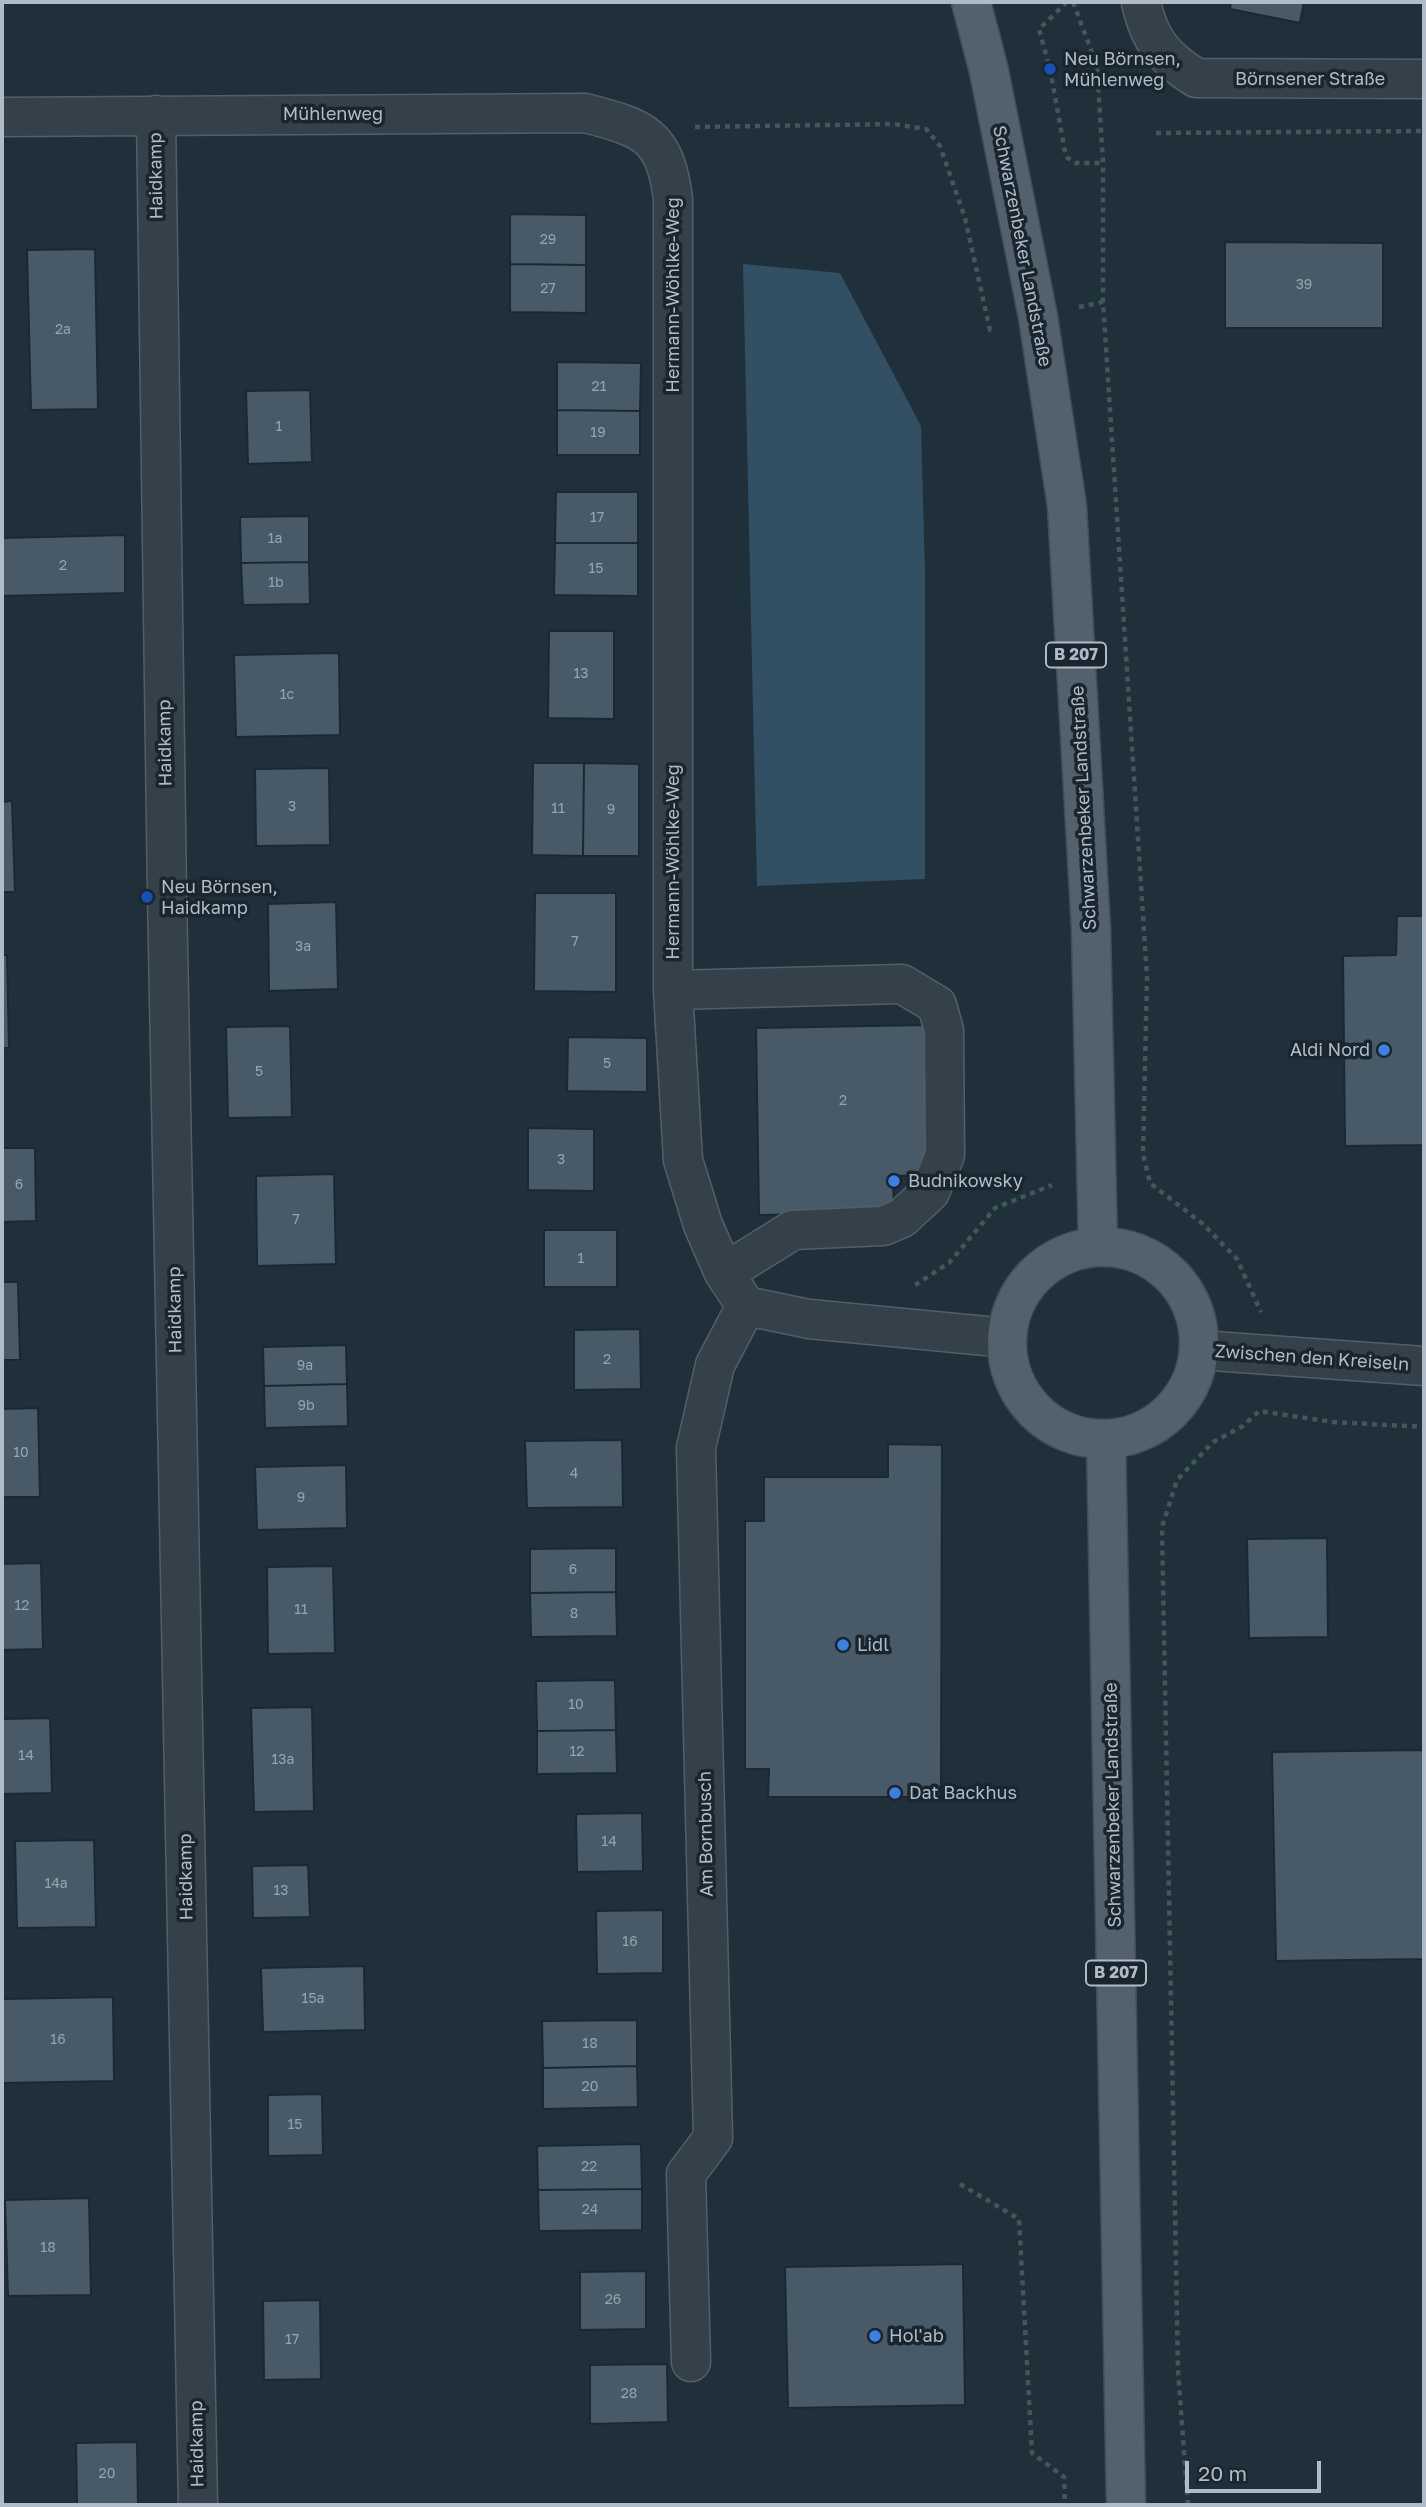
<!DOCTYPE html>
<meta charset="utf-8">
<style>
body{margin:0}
#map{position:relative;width:1426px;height:2507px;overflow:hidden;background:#20303b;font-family:"Golos Text",sans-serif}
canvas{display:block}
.frame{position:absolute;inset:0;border:4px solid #afbcc7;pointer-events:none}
.scale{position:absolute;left:1185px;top:2461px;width:136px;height:32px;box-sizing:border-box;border:4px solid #afbcc7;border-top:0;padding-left:9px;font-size:21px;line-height:24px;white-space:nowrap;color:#afbcc7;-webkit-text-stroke:5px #19262f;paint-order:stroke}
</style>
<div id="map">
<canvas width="1426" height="2507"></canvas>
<div class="frame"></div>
<div class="scale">20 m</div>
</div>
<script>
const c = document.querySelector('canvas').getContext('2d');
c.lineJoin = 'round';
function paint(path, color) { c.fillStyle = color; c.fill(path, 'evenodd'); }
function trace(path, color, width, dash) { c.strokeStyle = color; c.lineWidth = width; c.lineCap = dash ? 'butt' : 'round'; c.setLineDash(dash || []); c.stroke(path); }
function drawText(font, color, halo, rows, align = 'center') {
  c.font = font + ' "Golos Text",sans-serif'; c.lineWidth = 7; c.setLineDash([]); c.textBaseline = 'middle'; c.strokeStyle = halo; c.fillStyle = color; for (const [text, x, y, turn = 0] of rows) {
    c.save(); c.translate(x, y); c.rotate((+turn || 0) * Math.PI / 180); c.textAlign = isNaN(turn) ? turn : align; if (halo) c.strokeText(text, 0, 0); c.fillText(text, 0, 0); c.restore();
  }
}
paint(new Path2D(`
 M743,264L840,273L921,426L925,574V879L757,886Z`), '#324f63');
const building = new Path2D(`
 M1231,2H1304L1300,23L1230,9Z
 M510,214L586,215V265L510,264Z
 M1225,242L1383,243V328H1225Z
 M95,249L98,409L31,410L27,250Z
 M510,264L586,265V313L510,312Z
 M557,362L641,363L640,411L557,410Z
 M310,390L312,462L248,464L246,391Z
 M557,410L640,411V455H557Z
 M556,492H638V543H555Z
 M309,516V562L241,563L240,517Z
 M125,535V593L2,596V538Z
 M555,543H638V596L554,595Z
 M309,562L310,604L243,605L241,563Z
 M549,631H614V719L548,718Z
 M339,653L340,735L236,737L234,655Z
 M533,763H584L583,856L532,855Z
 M584,763L639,764V856H583Z
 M329,768L330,845L256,846L255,769Z
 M12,801L15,892H2V802Z
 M535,893H616V992L534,991Z
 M336,902L338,989L269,991L268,904Z
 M1397,916H1424V1145L1345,1146L1343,956L1396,955Z
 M2,955H7L9,1048H2Z
 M928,1025L930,1175L893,1176L894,1213L759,1215L756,1028Z
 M290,1026L292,1117L228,1118L226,1027Z
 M568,1037L647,1038V1092L567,1091Z
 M528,1128L594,1129V1191L528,1190Z
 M2,1148H35L36,1221L2,1222Z
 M334,1174L336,1264L257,1266L256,1176Z
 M544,1230H617V1287H544Z
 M2,1282H18L20,1360H2Z
 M640,1329L641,1389L574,1390V1330Z
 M346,1345L347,1384L264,1386L263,1347Z
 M347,1384L348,1426L265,1428L264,1386Z
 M38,1408L40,1497H2V1409Z
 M622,1440L623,1507L527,1508L525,1441Z
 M888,1444L942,1445L941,1797H768L769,1769H745V1521H764V1477H888Z
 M346,1465L347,1528L257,1530L255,1467Z
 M1327,1538L1328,1637L1249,1638L1247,1539Z
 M616,1548V1592L530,1593V1549Z
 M41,1563L43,1649L2,1650V1564Z
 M333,1566L335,1653L268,1654L267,1567Z
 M616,1592L617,1636L531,1637L530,1593Z
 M615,1680L616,1730L537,1731L536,1681Z
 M312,1707L314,1811L254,1812L251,1708Z
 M50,1718L52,1793L2,1794V1719Z
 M616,1730L617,1773L537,1774V1731Z
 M1424,1750V1959L1276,1961L1272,1752Z
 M642,1813L643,1871L577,1872L576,1814Z
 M94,1840L96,1927L17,1928L15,1841Z
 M308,1865L310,1917L253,1918L252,1866Z
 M663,1910V1973L597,1974L596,1911Z
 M364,1966L365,2030L263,2032L261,1968Z
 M113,1997L114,2081L2,2083V1999Z
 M637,2020V2066L543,2068L542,2021Z
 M637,2066L638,2107L543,2109V2068Z
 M322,2094L323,2155L268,2156V2095Z
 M641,2144L642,2189L538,2190L537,2146Z
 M642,2189V2230L539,2231L538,2190Z
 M89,2198L91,2295L8,2296L5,2200Z
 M963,2264L965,2405L788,2408L785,2267Z
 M646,2271V2329L580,2330V2272Z
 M320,2300L321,2379L264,2380L263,2301Z
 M667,2364L668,2422L590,2424V2365Z
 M137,2442L138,2505H77L76,2443Z`);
paint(building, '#485a67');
trace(building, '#1b2831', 2);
const minor = new Path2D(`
 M1141,2C1149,40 1164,58 1196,78L1424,79
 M156,115L167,894L198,2505
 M2,117L585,113C643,128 665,134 673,199V990L683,1160L703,1225L724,1273L746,1306L809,1319L1007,1338
 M673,990L902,984L937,1005L944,1030L945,1155L930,1192L902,1218L883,1226L793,1230L724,1273
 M1199,1350L1424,1366
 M691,2362L686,2174L713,2138L696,1448L715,1365L746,1306`);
const major = new Path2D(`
 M971,2L989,71L1038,317L1067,506L1091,929L1098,1247
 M1007 1343a96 96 0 1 1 192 0a96 96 0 1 1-192 0Z
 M1106,1440L1126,2505`);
trace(minor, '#525f68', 41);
trace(major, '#404d57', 41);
trace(new Path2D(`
 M1067,2L1039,29L1050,69L1066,157L1076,163H1103
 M1073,2L1097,66L1103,163V302L1147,977L1143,1154L1150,1183L1203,1224L1237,1259L1261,1312
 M695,127L894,124L926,129L940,146L965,218L990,330L995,328
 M1156,133L1424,131
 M1079,307L1103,302
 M915,1285L949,1263L995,1208L1052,1185
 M960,2184L1019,2219L1032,2453L1064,2477L1065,2505
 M1188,2505L1178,2371L1162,1527L1177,1480L1213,1442L1243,1426L1259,1411L1333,1422L1424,1427`), '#405857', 4.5, [5, 5]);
trace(minor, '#34414b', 38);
trace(major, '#52616b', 38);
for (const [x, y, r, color] of [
 [1050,69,7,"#1a4fb4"],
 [147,897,7,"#1a4fb4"],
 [1384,1050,7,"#3f7fe0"],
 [894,1181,7,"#3f7fe0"],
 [843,1645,7,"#3f7fe0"],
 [895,1793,7,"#3f7fe0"],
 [875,2336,7,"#3f7fe0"]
]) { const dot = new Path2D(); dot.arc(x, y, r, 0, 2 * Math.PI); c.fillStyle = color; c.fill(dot); trace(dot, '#19262f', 2.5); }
drawText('14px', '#95a4af', null, [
 ["29",548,240],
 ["39",1304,285],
 ["27",548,289],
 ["2a",63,330],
 ["21",599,387],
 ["1",279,427],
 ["19",598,433],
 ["17",597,518],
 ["1a",275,539],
 ["2",63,566],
 ["15",596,569],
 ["1b",276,583],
 ["13",581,674],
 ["1c",287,695],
 ["3",292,807],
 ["11",558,809],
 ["9",611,810],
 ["7",575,942],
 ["3a",303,947],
 ["5",607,1064],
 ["5",259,1072],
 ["2",843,1101],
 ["3",561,1160],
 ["6",19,1185],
 ["7",296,1220],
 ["1",581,1259],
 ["2",607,1360],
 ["9a",305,1366],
 ["9b",306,1406],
 ["10",21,1453],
 ["4",574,1474],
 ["9",301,1498],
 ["6",573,1570],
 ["12",22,1606],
 ["11",301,1610],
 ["8",574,1614],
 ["10",576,1705],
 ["12",577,1752],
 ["14",26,1756],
 ["13a",283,1760],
 ["14",609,1842],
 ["14a",56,1884],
 ["13",281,1891],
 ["16",630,1942],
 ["15a",313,1999],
 ["16",58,2040],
 ["18",590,2044],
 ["20",590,2087],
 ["15",295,2125],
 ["22",589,2167],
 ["24",590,2210],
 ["18",48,2248],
 ["26",613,2300],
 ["17",292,2340],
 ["28",629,2394],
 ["20",107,2474]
]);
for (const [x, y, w] of [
 [1076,655,60],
 [1116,1973,60]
]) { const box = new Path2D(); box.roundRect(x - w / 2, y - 12.5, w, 25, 5); c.fillStyle = '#19262f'; c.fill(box); trace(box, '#afbcc7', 2); }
drawText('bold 16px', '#afbcc7', null, [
 ["B 207",1076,655],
 ["B 207",1116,1973]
]);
drawText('18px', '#afbcc7', '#19262f', [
 ["Neu Börnsen,",1064,59],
 ["Mühlenweg",1064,80],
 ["Neu Börnsen,",161,887],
 ["Haidkamp",161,908],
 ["Aldi Nord",1370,1050,"right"],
 ["Budnikowsky",908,1181],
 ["Lidl",857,1645],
 ["Dat Backhus",909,1793],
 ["Hol'ab",889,2336]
], 'left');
drawText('18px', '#afbcc7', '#19262f', [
 ["Börnsener Straße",1310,79],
 ["Mühlenweg",333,114],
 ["Haidkamp",156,176,-91],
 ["Schwarzenbeker Landstraße",1022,246,79],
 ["Hermann-Wöhlke-Weg",673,295,-90],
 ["Haidkamp",165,743,-91],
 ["Schwarzenbeker Landstraße",1084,808,-93],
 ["Hermann-Wöhlke-Weg",673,862,-90],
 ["Haidkamp",175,1310,-91],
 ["Zwischen den Kreiseln",1312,1358,4],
 ["Schwarzenbeker Landstraße",1113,1805,-91],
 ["Am Bornbusch",706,1834,-91],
 ["Haidkamp",186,1877,-91],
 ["Haidkamp",197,2444,-91]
]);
</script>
